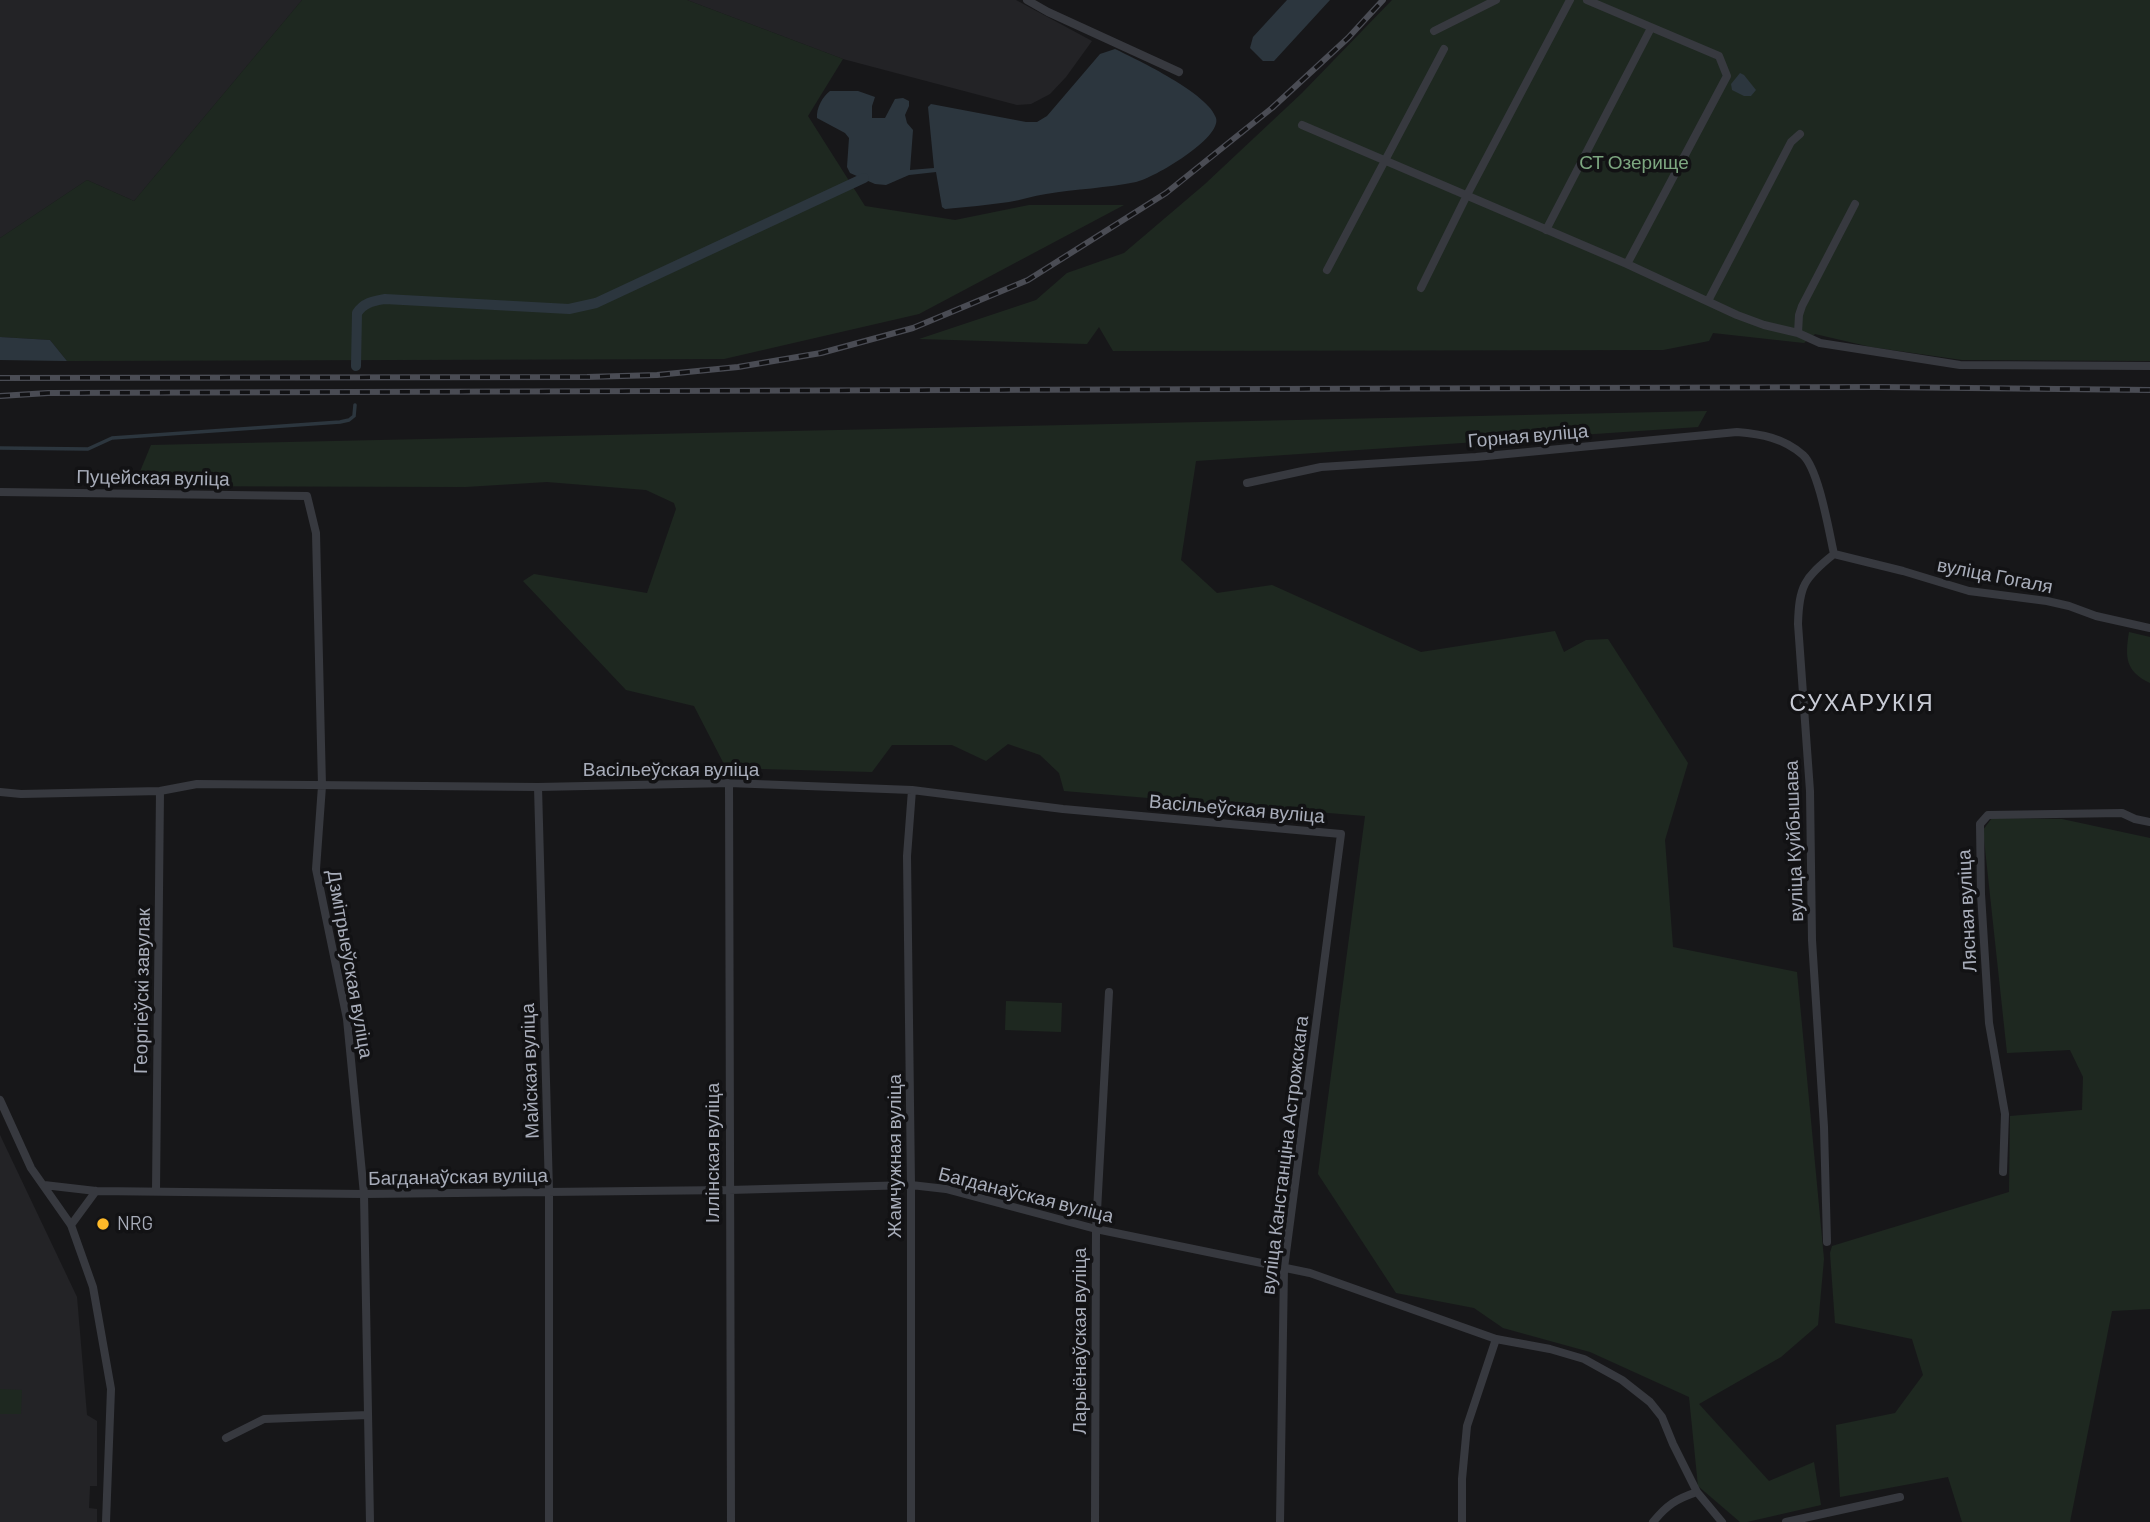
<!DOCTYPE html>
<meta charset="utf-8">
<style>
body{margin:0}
canvas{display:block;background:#171719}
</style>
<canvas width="2150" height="1522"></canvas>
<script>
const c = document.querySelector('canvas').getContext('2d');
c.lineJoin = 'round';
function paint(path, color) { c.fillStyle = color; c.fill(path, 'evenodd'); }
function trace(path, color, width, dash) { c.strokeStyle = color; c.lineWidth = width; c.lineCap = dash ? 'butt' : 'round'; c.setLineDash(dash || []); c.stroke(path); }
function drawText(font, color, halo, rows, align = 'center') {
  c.font = font + ' Barlow,sans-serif'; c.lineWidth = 7; c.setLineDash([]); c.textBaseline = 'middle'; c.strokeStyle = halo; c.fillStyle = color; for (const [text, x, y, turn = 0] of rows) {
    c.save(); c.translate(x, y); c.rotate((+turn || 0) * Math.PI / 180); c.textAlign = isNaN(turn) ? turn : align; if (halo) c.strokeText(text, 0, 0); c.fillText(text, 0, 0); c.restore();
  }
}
paint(new Path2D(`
 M0,0H302L134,201L87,180L0,238Z
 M687,0H1016L1092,41L1066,77L1050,94L1031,104L1017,105L843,59Z
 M0,1135L77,1297L87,1415L97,1421V1486H90L89,1508L97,1509V1522H0Z`), '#232326');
paint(new Path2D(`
 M302,0H687L843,59L808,116L865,206L955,220L1029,205H1124L919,314L724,359L67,361L50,340L0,337V238L87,180L134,201Z
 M1392,0H2150V361L1962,360L1871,347L1815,334L1804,343L1713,333L1709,341L1663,350L1113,351L1099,327L1087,344L919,339L1036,300L1067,273L1124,253L1205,184L1302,93Z
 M1707,411L1698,427L1196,461L1181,560L1217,593L1272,585L1421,652L1555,631L1564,652L1586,640L1608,639L1688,763L1665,840L1673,947L1797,972L1824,1259L1818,1325L1781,1357L1699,1404L1769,1481L1814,1462L1821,1505L1747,1522H1740L1698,1486L1689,1397L1590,1352L1503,1328L1474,1308L1396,1293L1318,1174L1365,816L1064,791L1059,773L1040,755L1008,744L986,761L952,745H892L872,772L726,768L694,706L626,690L523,581L534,574L647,593L676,509L674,503L646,490L547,482L465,487L134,486L151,445Z
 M2129,632L2150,637V683C2125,671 2125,657 2129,632Z
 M1992,818L2062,819L2150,838V1309L2112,1311L2070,1522H1962L1948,1477L1840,1497L1836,1425L1895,1413L1923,1375L1912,1339L1835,1323L1830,1253L1832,1246L2009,1192L2010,1116L2082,1110L2083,1077L2070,1050L2007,1053L1983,830Z
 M1006,1001L1062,1003L1061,1032L1005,1030Z
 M0,1389L22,1390L21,1414H0Z`), '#1e2820');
paint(new Path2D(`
 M1287,0H1330L1274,61H1263L1250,48L1253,37Z
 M1115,49C1138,60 1209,94 1216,118C1222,138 1154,178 1136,182C1107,188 1076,189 1046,194C1033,196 1021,200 1009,202C988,205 966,207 945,209L942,207L936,172L909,175L886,185L875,184L850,173L847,167L849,138L845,133L817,118C816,108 823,96 830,91H858L875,97L872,106V118H885L895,99L903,98L909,101V106L905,115L907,123L913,130L910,170L934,168L928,107L931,104L1026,122H1037L1047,116L1100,54Z
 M1740,73L1744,75L1756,90L1751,96H1744L1732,90L1731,84Z
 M0,337L50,340L67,361L0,360Z`), '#2c363e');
trace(new Path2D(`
 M0,448L88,449L112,438L340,422L349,420L354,416L355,405`), '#2c363e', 3.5);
trace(new Path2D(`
 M356,366L357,313C364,302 374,301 385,299L569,309L596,303L864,178`), '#2c363e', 10);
trace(new Path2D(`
 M1027,0L1048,12L1179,72
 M1587,0L1719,56L1727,76L1627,264
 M1434,31L1496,0
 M1302,125L1627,264L1737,315L1764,325L1798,333L1820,343L1960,365L2150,366
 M1546,230L1651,28
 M1327,270L1444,49
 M1421,288L1467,195L1570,0
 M1708,301L1791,142L1800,134
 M1798,333L1799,315L1802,306L1855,204
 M1247,483L1321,467L1476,457L1737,432C1761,434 1784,438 1803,455C1819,470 1829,532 1834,554
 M0,492L307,496L316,533L322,786L316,869L347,1019L364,1194L370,1522
 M1834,554L1903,571L1969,591L2047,601L2069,606L2096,616L2150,628
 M729,783L731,1522
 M538,787L549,1191V1522
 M0,792L21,794L160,791L197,784L538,787L729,783L912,790L1063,809L1341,834L1284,1268L1280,1522
 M0,1100L31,1168L71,1225L93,1287L111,1389L106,1522
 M2003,1172L2005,1114L1989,1023L1981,894L1980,824L1988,815L2122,813L2135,819L2150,822
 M44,1185L96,1191L364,1194L729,1190L911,1185L946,1189L1096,1229L1310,1273L1496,1339L1550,1349L1584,1359L1622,1380L1650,1402L1662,1417L1673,1444L1697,1492L1722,1522
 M156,1191L160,791
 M71,1225L96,1191
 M1827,1242L1824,1127L1812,940L1810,791L1798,624C1799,586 1804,578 1834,554
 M226,1438L264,1419L368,1415
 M911,1522V1185L907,856L912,790
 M1095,1522L1096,1229L1109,992
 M1462,1522V1479L1467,1426L1496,1339
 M1653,1522C1667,1505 1676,1499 1697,1492
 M1786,1522L1900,1497`), '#37393f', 8);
const rail = new Path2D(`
 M0,378L587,377L657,375L738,367L821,353L913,328L1028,280L1166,193L1272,108L1348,38L1383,0
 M0,396L48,393L1879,387L2150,390`);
trace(rail, '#4a4c54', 6);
trace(rail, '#121214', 3.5, [10]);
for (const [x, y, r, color] of [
 [103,1224,7,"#ffba29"]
]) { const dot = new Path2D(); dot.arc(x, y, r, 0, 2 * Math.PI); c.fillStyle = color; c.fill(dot); trace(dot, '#121214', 2.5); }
drawText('19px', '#7da780', '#121214', [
 ["СТ Озерище",1634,163]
]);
drawText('19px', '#a8adba', '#121214', [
 ["Горная вуліца",1528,436,-5],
 ["Пуцейская вуліца",153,478,1],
 ["вуліца Гогаля",1995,576,11],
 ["Васільеўская вуліца",671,770],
 ["Васільеўская вуліца",1237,809,5],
 ["вуліца Куйбышава",1794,841,-92],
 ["Лясная вуліца",1967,911,-93],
 ["Дзмітрыеўская вуліца",350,964,80],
 ["Георгіеўскі завулак",142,991,-89],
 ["Майская вуліца",530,1071,-92],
 ["Іллінская вуліца",713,1153,-90],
 ["вуліца Канстанціна Астрожскага",1285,1155,-83],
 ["Жамчужная вуліца",895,1156,-90],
 ["Багданаўская вуліца",458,1177,-1],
 ["Багданаўская вуліца",1026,1195,14],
 ["Ларыёнаўская вуліца",1080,1341,-90]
]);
drawText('19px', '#a8adba', '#121214', [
 ["NRG",117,1224]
], 'left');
c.letterSpacing = '2px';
drawText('23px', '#c9ccd6', '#121214', [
 ["СУХАРУКІЯ",1862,703]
]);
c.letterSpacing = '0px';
</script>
